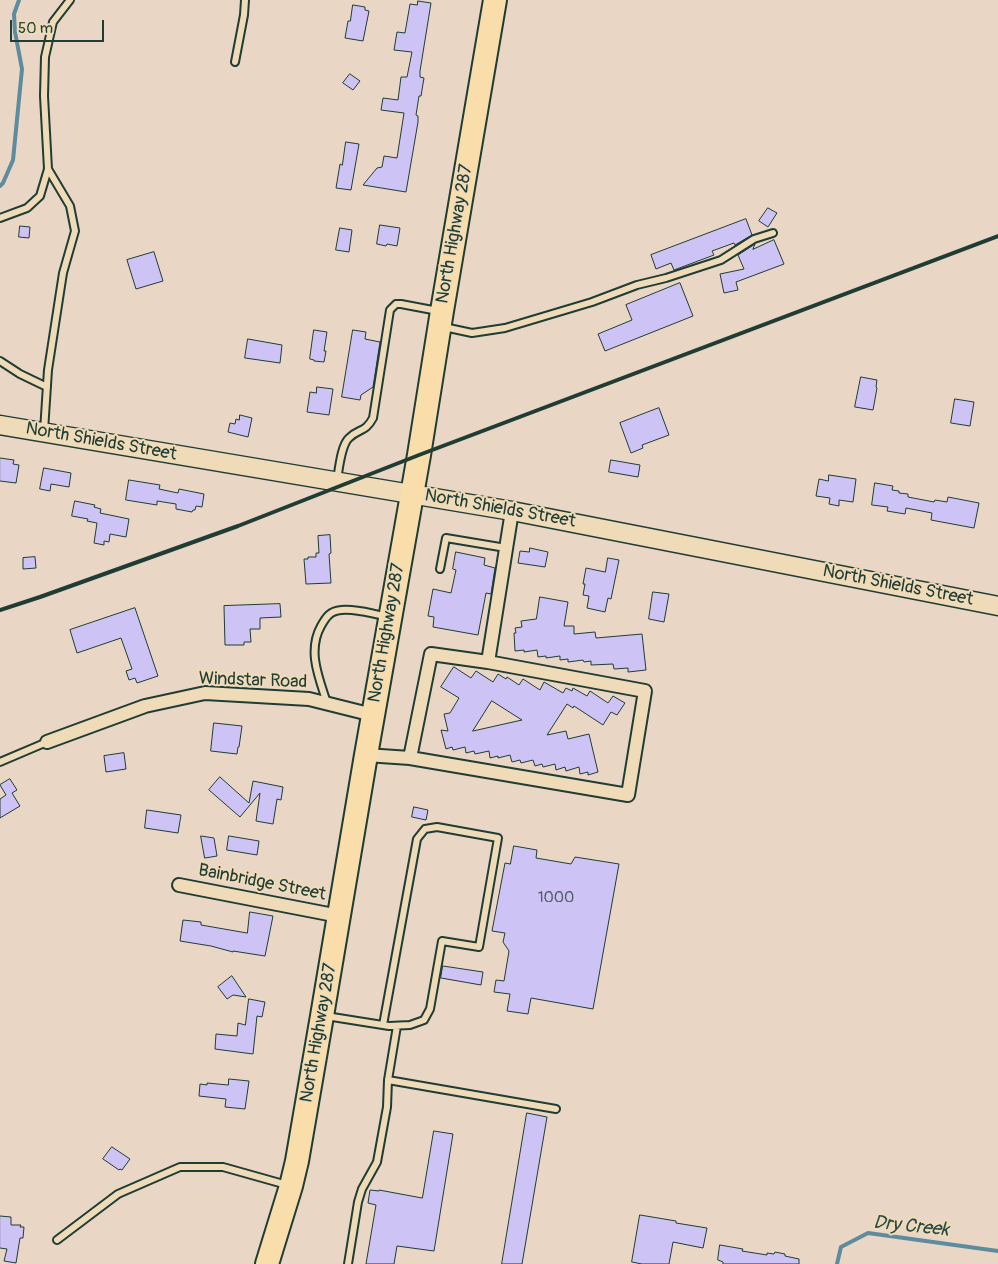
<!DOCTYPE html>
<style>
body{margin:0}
#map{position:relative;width:998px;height:1264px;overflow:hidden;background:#e9d6c5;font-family:Pangolin,sans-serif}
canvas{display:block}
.scale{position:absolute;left:10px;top:20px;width:94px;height:22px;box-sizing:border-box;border:2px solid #1f3d34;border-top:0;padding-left:6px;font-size:15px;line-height:18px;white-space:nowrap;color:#1f3d34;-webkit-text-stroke:4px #f0dbb9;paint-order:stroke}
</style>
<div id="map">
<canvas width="998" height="1264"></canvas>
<div class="scale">50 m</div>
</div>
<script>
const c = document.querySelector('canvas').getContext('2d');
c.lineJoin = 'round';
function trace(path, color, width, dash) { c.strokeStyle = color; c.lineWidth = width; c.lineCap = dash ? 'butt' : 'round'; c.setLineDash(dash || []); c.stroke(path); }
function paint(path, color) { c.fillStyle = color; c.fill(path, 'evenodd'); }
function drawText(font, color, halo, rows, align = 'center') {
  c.font = font + ' Pangolin,sans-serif'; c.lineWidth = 4; c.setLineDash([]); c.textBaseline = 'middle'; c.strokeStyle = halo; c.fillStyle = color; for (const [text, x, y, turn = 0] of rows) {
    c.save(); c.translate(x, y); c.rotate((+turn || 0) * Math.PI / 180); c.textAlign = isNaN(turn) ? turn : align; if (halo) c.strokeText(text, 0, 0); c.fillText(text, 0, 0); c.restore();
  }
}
trace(new Path2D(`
 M0,186L3,183L13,160L22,69L15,32L14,14L19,0
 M837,1264L841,1247L868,1233L998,1251`), '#5c8c9e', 4);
const building = new Path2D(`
 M418,1L431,3L420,71V77L424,78L421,96H419L416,115L418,116V122L406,192L363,185L377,168L382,167L384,156L397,158L404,113L381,110L383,98L398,100L401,77H407L412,52L394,50L397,32L405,33L410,4L417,5Z
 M353,5L365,7V10L369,11L363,41L345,38L348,21H350Z
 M350,74L360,81L353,90L343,83Z
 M346,142L359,144L351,190L336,188L340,164L342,165Z
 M768,208L777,213L768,227L759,221Z
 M746,219L752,235L735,245L734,243L712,251L714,255L674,270L671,263L656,269L651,255Z
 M380,225L400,228L397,246L387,244L386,246L377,244Z
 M20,226L30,227L29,238L19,237Z
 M340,228L352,230L349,252L336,250Z
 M774,240L784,264L736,282L738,290L724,293L720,274L744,269L738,255L755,244L753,249Z
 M154,252L163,281L136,289L127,260Z
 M680,283L693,316L605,351L598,334L632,320L626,305Z
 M314,330L327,332L324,351H326L324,362L314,361V360L310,359Z
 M353,330L366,332L365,339L380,342L373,387L361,395L360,400L342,397Z
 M248,339L282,345L280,363L245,358Z
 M861,377L877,380L876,387L877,388L873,410L855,407Z
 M317,387L333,389L329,415L307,412L310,392L316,393Z
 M955,399L974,402L970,426L951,423Z
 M659,408L669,435L642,445L643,448L631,453L620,423Z
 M240,415L252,418L248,437L228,432L230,423L235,424L236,419L239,420Z
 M0,458L14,460L13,464L19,465L16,483L0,481Z
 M611,460L640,465L638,477L609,472Z
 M44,468L71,473L69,487L51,484L50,491L40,489Z
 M829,475L856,479L853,502L839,500V506L829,504L830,498L816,496L819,479L828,481Z
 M129,480L160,485L159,489L178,493L179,489L204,494L202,507L196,506L195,510H193L192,512L176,509V504L157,501V505L126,500Z
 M875,483L893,486L892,490L899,491V493L908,494V497L934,502L935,500L947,502L948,497L979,503L974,528L931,520L932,513L906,508L905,514L887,511L888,507L872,505Z
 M75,501L95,505L94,507L101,509L100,513L129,519L126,537L110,534L109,542L104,541V545L94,543L97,523L87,521L88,519L72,516Z
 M330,535L331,553L329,554L331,583L306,584L304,559H308V557H316V553H319L318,536Z
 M530,548L548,552L545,567L518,563L520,551L529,552Z
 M456,552L485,558L484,565L495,568L491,594L486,593L478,635L433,627L434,617L428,616L433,589L451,593L456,570L453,569Z
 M35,557L36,568L23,569V558Z
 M608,558L619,560L611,599L608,598L605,612L587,608L589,596L583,595L585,584H583L586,568L605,572Z
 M653,592L669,594L664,622L649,619Z
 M540,597L568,602L564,626H574V634L595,632L596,638L642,634L646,670L628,672V668L614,669L613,664L591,665V661L584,662L583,660L568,662V659L560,660V656L546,658V656L538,657L537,650L524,652V650L515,651L514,633H516L515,628L522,627L521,621L536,619Z
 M280,604L281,617L260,618V629H250L251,642H244V645H225L224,606Z
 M135,608L158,676L137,683L135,678L129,680L126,671L132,669L121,638L77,653L70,630Z
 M454,667L471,678L476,671L493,682L498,674L506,679L507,677L519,685L523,679L540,690L544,682L563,693L566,688L572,691L573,688L587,696L590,691L608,703L613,696L625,703L617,715L611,712L603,725L574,706L573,708L567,704L547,735L566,731L568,739L589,734L598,772L588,775V772L580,774L579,767L566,771L565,767L556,770L555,764L543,767L542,764L535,766L533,760L521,763L520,760L512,762L510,755L498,758V756L490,758L489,751L475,754L474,751L466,753L465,747L453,750L452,747L446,749L441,730L448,731L444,714L450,713L459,698L441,687ZM492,701L522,720L473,731Z
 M214,723L242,726L239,747H238L237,754L211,751Z
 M124,753L126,769L106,772L104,756Z
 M220,777L249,803L253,781L283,787L281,800L277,799L273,824L256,821L260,793L240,817L209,790Z
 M10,779L17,790L12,793L20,806L0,818V799L6,795L0,785Z
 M414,807L428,810L426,820L412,817Z
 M147,810L181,815L178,833L145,828Z
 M201,836L214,838L217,856L205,858Z
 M229,836L259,841L257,855L227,850Z
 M514,846L537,850L536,858L571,864L575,857L619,864L593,1009L531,998L528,1014L507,1011L510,994L494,992L496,980L504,981L509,951L503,942L505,933L492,931L505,863L510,864Z
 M250,912L273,916L265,956L233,951V952L211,946L180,941L183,920L201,922V925L247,933Z
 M443,966L483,972L481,985L441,978Z
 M232,976L246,997L233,995L227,999L218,987Z
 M249,999L265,1002L262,1017L257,1016L253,1054L215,1049L216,1034L237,1036L238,1023L245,1025Z
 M229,1079L249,1081L245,1109L225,1107L226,1099L199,1096L200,1084L207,1085V1083L228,1085Z
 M527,1113L547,1117L522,1264H502Z
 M434,1131L453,1134L434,1251L397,1246L394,1264H366L376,1205L368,1203L370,1190L379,1191V1190L422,1198Z
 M112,1147L130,1159L122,1170L120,1169L119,1170L103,1159Z
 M640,1215L676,1221V1223L707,1228L703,1248L673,1242L669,1264H642L632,1262Z
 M0,1216L11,1217V1225H21L20,1227H24L23,1238H20L16,1263L4,1261L7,1249L0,1248Z
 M720,1245L743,1249L742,1251L767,1255V1253L774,1254L775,1252L785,1254V1256L799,1259V1264H723V1262L718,1260Z`);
paint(building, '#cec3f5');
trace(building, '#1f3d34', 1);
const lane = new Path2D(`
 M235,62L244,15L245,0
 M0,218L27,208L40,196L48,169
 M444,327L472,333L505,328L592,302L637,285L666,278L721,260L754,239L773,233
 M0,361L20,374L47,387
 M44,431L48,370L63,273L75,231L70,206L48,169L44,96L45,57L53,22L70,0
 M337,480C339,469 341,445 349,438C359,428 365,433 373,418L390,310L396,304H401L438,311
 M440,569L446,538L506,548
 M327,703C319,678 307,651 321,626C326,617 330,611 341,610C356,608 372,614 386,616
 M0,762L47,742
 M326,1016L389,1026L410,1025L424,1020L430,1009L442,941L479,947L498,838L437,827L425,829L417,839L383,1025
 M388,1080L556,1109
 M57,1240L118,1194L180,1167H223L287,1185
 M348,1264L358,1202L362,1189L377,1162L387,1107L388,1080L397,1026`);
const street = new Path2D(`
 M488,662L512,511
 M47,742L145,706L205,693L309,699L373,715
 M366,755L410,758L628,795L645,691L488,662L431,654L410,758
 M179,885L339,916`);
const secondary = new Path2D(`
 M0,425L512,511L998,606`);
const highway = new Path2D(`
 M267,1264L291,1186L297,1161L322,1016L366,755L419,455L442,311L495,0`);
trace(lane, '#1f3d34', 10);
trace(street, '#1f3d34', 16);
trace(secondary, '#1f3d34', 21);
trace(highway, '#1f3d34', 26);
trace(lane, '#f0dbb9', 6);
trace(street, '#f0dbb9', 12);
trace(secondary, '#f0dbb9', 18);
trace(highway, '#f9deab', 22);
trace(new Path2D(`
 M0,610L40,597L238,526L419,455L998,236`), '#1f3d34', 4);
drawText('15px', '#4b5e64', null, [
 ["1000",556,898]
]);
drawText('18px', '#1f3d34', '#f0dbb9', [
 ["North Highway 287",455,234,-80],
 ["North Shields Street",101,442,10],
 ["North Shields Street",500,509,10],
 ["North Shields Street",898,586,11],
 ["North Highway 287",387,633,-80],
 ["Windstar Road",253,681,2],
 ["Bainbridge Street",262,883,11],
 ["North Highway 287",319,1033,-80]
]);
drawText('italic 19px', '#294a46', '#f0dbb9', [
 ["Dry Creek",911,1227,6]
]);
</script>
